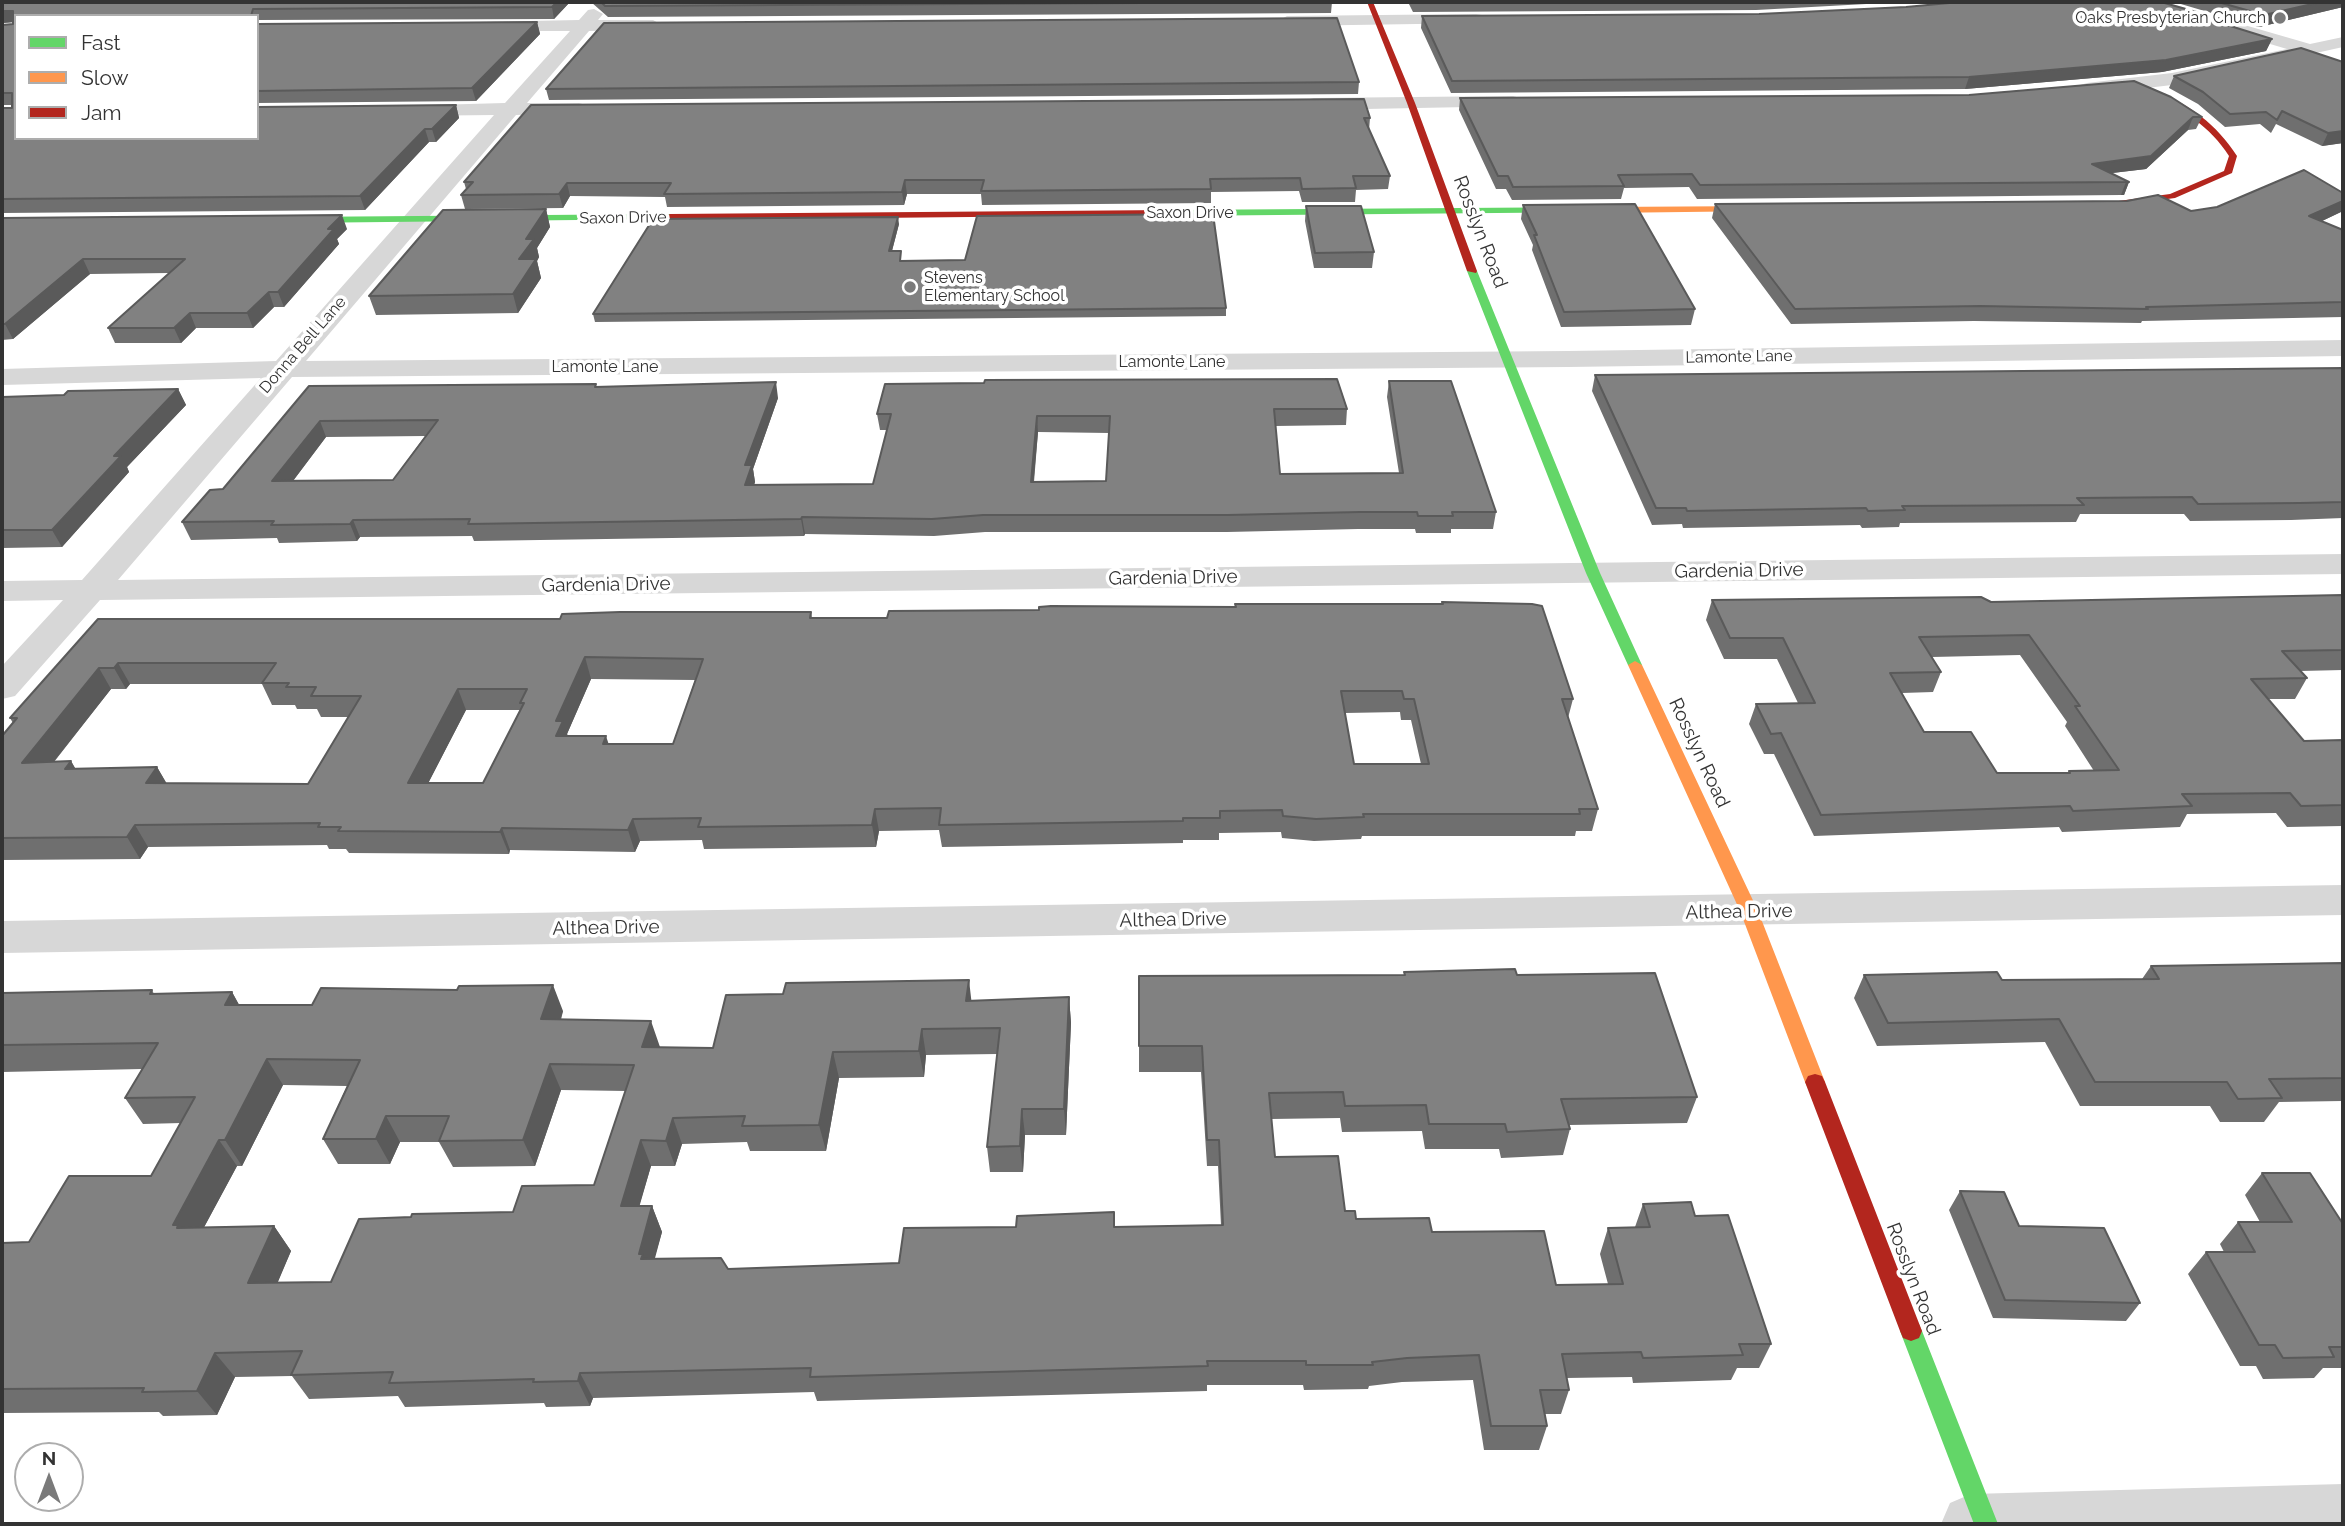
<!DOCTYPE html>
<style>
body{margin:0}
#map{position:relative;width:2345px;height:1526px;overflow:hidden;background:#fff;font-family:Raleway,sans-serif}
canvas{display:block}
.frame{position:absolute;inset:0;border:4px solid #333;pointer-events:none}
.legend{position:absolute;left:14px;top:14px;width:245px;height:126px;box-sizing:border-box;background:#fff;border:2px solid #adadad;margin:0;padding:9px 12px;list-style:none;font-size:21px;color:#333}
.legend li{display:flex;align-items:center;gap:14px;height:35px}
.legend b{width:35px;border:2px solid #adadad}
.north{position:absolute;left:14px;top:1442px;width:70px;height:70px;box-sizing:border-box;background:#fff;border:2px solid #adadad;border-radius:50%;rotate:0deg;font-size:19px;font-weight:700;line-height:28px;text-align:center;color:#333}
.north::after{content:'';display:block;margin:auto;width:24px;height:32px;background:#7a7a7a;clip-path:polygon(50% 0,100% 100%,50% 72%,0 100%)}
</style>
<div id="map">
<canvas width="2345" height="1526"></canvas>
<div class="frame"></div>
<ul class="legend">
<li><b style="height:9px;background:#63d668"></b>Fast</li>
<li><b style="height:9px;background:#ff974d"></b>Slow</li>
<li><b style="height:9px;background:#b3261e"></b>Jam</li>
</ul>
<div class="north">N</div>
</div>
<script>
const c = document.querySelector('canvas').getContext('2d');
c.lineJoin = 'round';
function paint(path, color) { c.fillStyle = color; c.fill(path, 'evenodd'); }
function trace(path, color, width, dash) { c.strokeStyle = color; c.lineWidth = width; c.lineCap = dash ? 'butt' : 'round'; c.setLineDash(dash || []); c.stroke(path); }
function drawText(font, color, halo, rows, align = 'center') {
  c.font = font + ' Raleway,sans-serif'; c.lineWidth = 7; c.setLineDash([]); c.textBaseline = 'middle'; c.strokeStyle = halo; c.fillStyle = color; for (const [text, x, y, turn = 0] of rows) {
    c.save(); c.translate(x, y); c.rotate((+turn || 0) * Math.PI / 180); c.textAlign = isNaN(turn) ? turn : align; if (halo) c.strokeText(text, 0, 0); c.fillText(text, 0, 0); c.restore();
  }
}
paint(new Path2D(`
 M2140,2H2165L2310,44L2343,37V47L2172,85L2087,95L2080,93L2077,89L2080,85L2087,83L2172,73L2287,49L2142,6Z
 M594,9L603,14L598,20H653L662,25L653,30L589,31L527,103H579L586,105L589,109L586,113L516,115L306,361L1568,351L2343,340V356L1568,367L292,377L118,580L2343,554V574L100,600L15,696L2,699V666L63,600L2,601V581L82,580L261,378L2,385V369L276,361L494,115L404,116L397,114L394,110L397,106L505,103L570,31H486L480,30L477,26L480,22L579,20L588,10Z
 M1476,14L1482,15L1485,19L1482,23L1287,26L1278,21L1287,16Z
 M1513,96L1520,98L1523,102L1520,106L1314,110L1307,108L1304,104L1307,100L1314,98Z
 M2343,885V915L2,953V921Z
 M2343,1484V1524H1941L1950,1503L1971,1494Z`), '#d7d7d7');
paint(new Path2D(`
 M1603,207L1606,208V212L1169,216L1164,213L1169,210Z
 M670,214L675,217L673,219L292,223L287,220L292,217Z
 M1472,268L1477,271L1600,573L1642,665L1640,668L1635,669L1628,665L1586,573L1467,271Z
 M1911,1321L1919,1324L1922,1331L1998,1524H1974L1900,1331L1903,1324Z`), '#63d668');
paint(new Path2D(`
 M1764,206L1769,209L1767,211L1603,213L1598,210L1603,207Z
 M1635,661L1642,665L1758,911L1825,1082L1822,1088L1815,1090L1808,1088L1805,1082L1740,911L1628,665Z`), '#ff974d');
paint(new Path2D(`
 M1367,2H1373L1415,103L1477,271L1476,273L1467,271L1407,103Z
 M2154,91C2189,103 2217,125 2237,156L2232,173L2175,198L2108,207L2106,205L2111,202L2170,194L2224,171L2229,156C2210,126 2183,110 2151,95Z
 M1169,210L1174,213L1172,215L670,220L665,217L670,214Z
 M1815,1074L1822,1076L1825,1082L1922,1331L1919,1338L1911,1341L1903,1338L1900,1331L1805,1082L1808,1076Z`), '#b3261e');
paint(new Path2D(`
 M2,2H570L554,19L257,20V16H16V138L456,105L459,118L436,142H429L365,210L2,213V108H12V105H2V25L13,24V22L2,23Z
 M591,2H1332L1331,13L608,17Z
 M1408,2H1903L1756,10L1413,12Z
 M2174,2H2343V7L2259,27Z
 M1906,7L2232,22L2231,26L2272,39L2266,51L2162,72L1965,89L1451,93L1421,28L1422,16L1759,14Z
 M537,22L540,34L476,101L257,103V24Z
 M2301,48L2343,143L2322,146L2276,124L2271,133L2260,124L2225,127L2198,104L2169,88L2174,76Z
 M1359,82L1358,94L549,100L546,89Z
 M1460,98L2202,117L2196,129L2188,130L2146,169L2112,173L2129,182L2124,195H2121L1697,199L1689,187L1624,188L1621,199L1512,200L1506,189H1496L1459,110Z
 M1370,118L1369,130L1390,176L1388,189L1356,190L1355,202H1302L1299,191L1211,192V203L982,205L981,194H907L904,205L667,207L665,197L570,196L563,208L465,209L461,195L466,189L464,182Z
 M1715,204L2191,211H2343L2322,221L2343,230V317L2142,321L2141,323L1974,321L1791,324L1712,218Z
 M1523,205L1695,309L1691,325L1561,327L1532,250L1533,245L1521,219Z
 M1306,206L1374,252L1372,268H1314L1305,221Z
 M546,209L550,227L537,248L539,257L537,261L541,278L518,313L376,315L369,296Z
 M2,218L347,229L337,239L339,244L284,307H274L253,328H196L181,343H115L108,328L169,273L90,274L13,339L2,340Z
 M899,224L892,251L902,261L1226,308V316L595,322L593,314Z
 M2343,368V518L2291,520L2190,521L2184,514H2080L2076,522L1900,523L1899,527L1862,528L1860,525L1683,528L1682,524L1652,525L1592,391L1595,375Z
 M1389,381L1496,512L1493,529H1451V533H1416L1415,529H1358L1227,532H985L934,536L805,534L804,536L474,541L472,536L360,537L357,541L279,543L277,538L191,540L182,522L223,489L309,386L597,387L778,398L753,469L755,482L754,485L873,484L887,430H880L877,414L1347,409L1346,425L1275,426L1280,474L1399,473L1387,397ZM1038,432L1109,433L1106,481L1034,482ZM425,436L393,480L293,481L326,437Z
 M178,389L186,405L127,467L129,472L62,547L2,548V397L64,395Z
 M2343,595V670L2300,671L2307,678L2295,699H2268L2304,741L2343,740V826L2287,827L2276,813L2187,814L2180,827L2062,832L2059,827L1814,836L1774,754H1764L1749,724L1756,704L1798,703L1777,659H1724L1706,620L1712,600L1991,602ZM2020,655L2067,722L2065,726L2094,771H2069L2068,773H1997L1924,732L1902,693L1933,692L1941,672L1932,657Z
 M1442,602L1573,699L1568,718L1598,809L1592,831H1576L1575,836H1362L1361,839L1314,841L1282,838L1281,832L1219,833V840H1183V843L942,847L939,830L879,831L876,847L704,849L702,840L640,841L635,852L510,850L509,854L349,853L346,849H329L327,845L148,847L140,859L2,860V736L13,723L10,718L98,619H560L811,612L812,618H887L1039,610L1442,604ZM591,679L695,680L673,744H608L568,736L567,734ZM130,684H262L272,705H295L297,709H317L321,717H348L308,784L166,783L157,767L75,769L71,761L54,762L111,689H126ZM466,710H521L483,783H428ZM1400,712L1401,720H1411L1421,764H1354L1345,713Z
 M2343,963V1102L2342,1101L2279,1102L2264,1122H2220L2210,1106H2080L2045,1042L1877,1046L1854,998L1864,975L2002,980L2142,979L2151,966Z
 M1404,972L1517,975L1697,1097L1687,1123L1569,1125L1570,1129L1563,1155L1501,1158L1499,1149H1425L1422,1131L1342,1132L1340,1118L1271,1119L1275,1157L1356,1219L1432,1232L1556,1285L1608,1284L1600,1254L1608,1228L1635,1227L1643,1204L1695,1216L1771,1344L1759,1368H1737L1731,1380L1633,1383L1632,1377L1566,1378L1569,1390L1561,1414H1545L1547,1426L1539,1450H1484L1473,1380L1402,1382L1369,1386L1368,1389L1304,1390L1303,1385H1207V1391L817,1401L814,1392L593,1398L590,1406L546,1407L544,1403L405,1407L398,1396L309,1399L292,1376L235,1377L217,1415L163,1416L159,1412L2,1413V1243L29,1242L151,1176L181,1123L143,1124L125,1098L142,1069L2,1072V993L152,990L154,994L232,992L239,1005L563,1011L561,1020L660,1047L713,1048L971,1001L1069,997L1071,1023L1066,1135H1025L1023,1172H990L987,1147L997,1054L926,1055L924,1077L839,1078L826,1151H750L747,1142L682,1144L675,1166H651L639,1206H652L662,1232L654,1259L728,1269L899,1263L1016,1227L1114,1212L1115,1227L1221,1225L1218,1166H1207L1201,1072H1139V1046L1404,975ZM283,1085L347,1086L323,1139L338,1164H390L400,1142H439L453,1167L535,1166L561,1090L626,1091L594,1185L513,1212L331,1282L277,1283L291,1251L274,1226L204,1227L237,1166H242Z
 M2262,1173L2343,1224V1368H2323L2314,1378L2263,1379L2256,1366H2240L2188,1274L2206,1252H2224L2220,1244L2238,1222H2260L2245,1195Z
 M1960,1191L2019,1226L2140,1303L2126,1321L1993,1318L1949,1210Z`), '#6f6f6f');
paint(new Path2D(`
 M557,2H570L554,19L552,7Z
 M2321,2H2343V7L2259,27L2264,15Z
 M2,11H13L16,22L2,23Z
 M537,22L540,34L476,101L472,88Z
 M2272,39L2266,51L2162,72L1965,89L1969,77Z
 M456,105L459,118L436,142L432,129Z
 M2193,117L2188,130L2146,169L2087,176L2092,164Z
 M425,129L429,142L365,210L360,196Z
 M2343,131V143L2322,146L2328,133Z
 M905,180L907,194L904,205L902,192Z
 M2126,182H2129L2124,195H2121Z
 M567,183L570,196L563,208L559,194Z
 M2343,201V211L2303,230L2309,216Z
 M546,209L550,227L537,248L539,257L537,261L541,278L518,313L513,294L519,259L526,239Z
 M342,215L347,229L337,239L339,244L284,307L278,292L328,229Z
 M898,217L899,224L890,258L889,251Z
 M83,259L90,274L13,339L5,324Z
 M269,292L274,307L253,328L247,313Z
 M190,313L196,328L181,343L174,328Z
 M776,382L778,398L753,469L755,482L748,502L745,485V465Z
 M178,389L186,405L127,467L129,472L62,547L52,530L114,456Z
 M1037,416L1038,432L1032,499L1031,482Z
 M320,421L326,437L280,498L272,481Z
 M802,517L805,534L804,536L801,519Z
 M353,520L360,537L357,541L350,524Z
 M585,657L591,679L567,734L570,742L556,736V721Z
 M118,663L130,684L126,689L114,668Z
 M99,668L111,689L36,784L22,763Z
 M458,689L466,710L417,805L408,783Z
 M606,736L613,757L603,744Z
 M71,761L84,783L65,769Z
 M157,767L170,789L146,783Z
 M875,809L879,831L876,847L872,825Z
 M633,819L640,841L635,852L628,830Z
 M135,825L148,847L140,859L127,837Z
 M502,828L510,850L509,854L500,832Z
 M969,980L972,1006L966,1001Z
 M553,985L563,1011L552,1045L541,1019Z
 M232,992L247,1019L225,1005Z
 M1069,997L1071,1023L1066,1135L1064,1109Z
 M651,1021L660,1047H642Z
 M922,1029L926,1055L924,1077L919,1051Z
 M833,1052L839,1078L826,1151L819,1125Z
 M267,1059L283,1085L242,1166L225,1140Z
 M550,1064L561,1090L535,1166L523,1140Z
 M1022,1109L1025,1135L1023,1172L1020,1146Z
 M386,1116L400,1142L390,1164L376,1139Z
 M673,1118L682,1144L675,1166L666,1141Z
 M219,1140L237,1166L194,1246L173,1225Z
 M641,1140L651,1166L632,1232L621,1206Z
 M652,1206L662,1232L651,1273L639,1254Z
 M274,1226L291,1251L267,1308L248,1283Z
 M215,1353L235,1377L217,1415L197,1391Z
 M580,1373L593,1398L590,1406L578,1381Z`), '#5a5a5a');
const building = new Path2D(`
 M2,2H557L552,7L253,9L251,16H16V138H257V107L456,105L432,129H425L360,196L2,199V108H12V93H2V25L13,24V11H2Z
 M601,2H1323L605,6Z
 M1960,2H2161L2232,22L2224,24L2272,39L2166,60L1969,77L1452,81L1422,16L1759,14L1906,7Z
 M2218,2H2321L2264,15Z
 M1337,18L1359,82L546,89L604,23Z
 M537,22L472,88L257,91V24Z
 M2301,48L2343,62V131L2328,133L2282,111L2277,120L2266,112L2230,114L2203,92L2174,76Z
 M2134,81L2171,97L2202,117H2193L2151,156L2092,164L2129,182H2126L1700,185L1692,174L1618,175L1624,186L1513,187L1508,176H1498L1460,98L1969,95Z
 M1364,99L1370,118H1364L1390,176H1353L1356,188L1302,189L1300,178L1210,179L1211,189L981,191L984,180H905L902,192L664,194L671,183H567L559,194L461,195L473,182H464L531,105Z
 M2304,170L2343,193V201L2309,216L2343,230V302L2146,307L2148,309L1980,306L1795,309L1715,204L2127,201L2158,195L2191,211L2217,207Z
 M1635,204L1695,309L1564,312L1534,235H1537L1523,205Z
 M1306,206H1361L1374,252L1315,253Z
 M546,209L526,239H534L519,259H536L513,294L369,296L443,210Z
 M1213,214L1226,308L593,314L653,219L898,217L889,251H901L900,261L965,260L977,216Z
 M342,215L328,229H334L278,292H269L247,313H190L174,328H108L185,259H83L5,324H2V218Z
 M2343,368V502L2300,503L2198,504L2192,497L2077,498L2084,505L1902,506L1905,510L1868,511L1866,508L1687,511L1686,508H1656L1595,375Z
 M1337,379L1347,409H1274L1280,474L1403,473L1389,381H1451L1496,512H1452L1453,516H1418L1417,512H1360L1228,515H983L932,519L802,517L801,519L468,524L470,519L353,520L350,524L271,525L274,521L182,522L210,490L223,489L309,386L596,384L595,387L776,382L745,465H752L745,485L873,484L891,414H877L885,384L984,383L985,380ZM1037,416H1110L1106,481L1031,482ZM438,420L393,480L272,481L320,421Z
 M178,389L114,456H121L52,530H2V397L64,395L68,391Z
 M2343,595V650L2282,651L2307,678L2251,679L2304,741L2343,740V805L2301,806L2290,793L2182,794L2192,806L2073,811L2070,806L1821,815L1781,733L1771,734L1756,704L1815,703L1783,638H1730L1712,600L1981,597L1991,602ZM2029,635L2080,706H2075L2119,770L2069,771L2070,773H1997L1971,732H1924L1890,673L1941,672L1919,637Z
 M1442,602L1532,604L1542,606L1573,699H1562L1598,809H1579L1580,814H1363L1364,817L1316,819L1283,816L1282,810L1220,811V818H1183V821L939,825L941,808L875,809L872,825L698,827L701,818L633,819L628,830L502,828L500,832L338,831L341,827H318L320,823L135,825L127,837L2,838V736L17,718H10L98,619H560L562,614L620,612H811L810,618H887L889,611L1039,610V607L1051,606L1236,607L1235,604H1443ZM585,657L703,659L673,744H603L606,736H556L563,721H556ZM118,663H276L262,683H289L286,687H316L311,696H361L308,784L146,783L157,767L65,769L71,761L22,763L99,668H114ZM458,689H527L520,703H524L483,783H408ZM1341,691H1402L1404,699H1414L1429,764H1354Z
 M2343,963V1078L2269,1079L2282,1098L2238,1099L2227,1082H2095L2059,1019L1888,1023L1864,975L1997,972L2002,980L2159,979L2151,966Z
 M1515,969L1517,975L1655,973L1697,1097L1561,1099L1570,1129L1507,1132L1505,1124H1429L1426,1105L1345,1106L1343,1092L1269,1093L1275,1157L1338,1156L1345,1211H1355L1356,1219L1429,1218L1432,1232L1544,1231L1556,1285L1623,1284L1608,1228L1650,1227L1643,1204L1691,1202L1695,1216L1728,1215L1771,1344H1739L1743,1355L1643,1358L1641,1352L1562,1354L1569,1390H1540L1547,1426H1491L1479,1355L1407,1358L1372,1362L1373,1365H1306V1361H1207L1208,1366L810,1377L811,1368L580,1373L578,1381L533,1382L534,1379L389,1383L393,1372L291,1375L302,1351L215,1353L197,1391L142,1392L144,1388L2,1389V1243L29,1242L69,1176H151L195,1097L125,1098L158,1043L2,1045V993L152,990L150,994L232,992L225,1005H312L321,988L457,990L459,986L553,985L541,1019L651,1021L642,1047L713,1048L726,995L783,994L786,983L969,980L966,1001L1069,997L1064,1109H1022L1020,1146L987,1147L1000,1028L922,1029L919,1051L833,1052L819,1125L742,1126L745,1116L673,1118L666,1141L641,1140L621,1206H652L639,1254H643L641,1259L721,1258L728,1269L899,1263L904,1228L1016,1227L1017,1216L1114,1212V1227L1223,1225L1219,1140H1207L1202,1046H1139V976L1405,975L1404,972ZM267,1059L360,1060L323,1139H376L386,1116H449L439,1141L523,1140L550,1064L634,1065L594,1185L522,1186L513,1212L412,1214L411,1217L359,1219L331,1282L248,1283L274,1226L177,1228L178,1225H173L219,1140H225Z
 M2262,1173H2310L2343,1224V1347H2329L2334,1357L2283,1358L2275,1345H2259L2206,1252H2255L2238,1222H2292Z
 M1960,1191L2004,1192L2019,1226L2104,1228L2140,1303L2005,1300Z`);
paint(building, '#818181');
trace(building, '#5a5a5a', 2);
for (const [x, y, r, color] of [
 [2280,18,7,"#7a7a7a"],
 [910,287,7,"#7a7a7a"]
]) { const dot = new Path2D(); dot.arc(x, y, r, 0, 2 * Math.PI); c.fillStyle = color; c.fill(dot); trace(dot, '#fff', 2.5); }
drawText('16px', '#333', '#fff', [
 ["Oaks Presbyterian Church",2266,18],
 ["Stevens",924,278,"left"],
 ["Elementary School",924,296,"left"]
], 'right');
drawText('16px', '#333', '#fff', [
 ["Saxon Drive",1190,213],
 ["Saxon Drive",623,218,-1],
 ["Donna Bell Lane",303,345,-49],
 ["Lamonte Lane",1739,357,-1],
 ["Lamonte Lane",1172,362],
 ["Lamonte Lane",605,367]
]);
drawText('19px', '#333', '#fff', [
 ["Rosslyn Road",1480,232,69],
 ["Gardenia Drive",1739,571,-1],
 ["Gardenia Drive",1173,578,-1],
 ["Gardenia Drive",606,585,-1],
 ["Rosslyn Road",1699,753,65],
 ["Althea Drive",1739,912,-1],
 ["Althea Drive",1173,920,-1],
 ["Althea Drive",606,928,-1],
 ["Rosslyn Road",1913,1279,69]
]);
</script>
